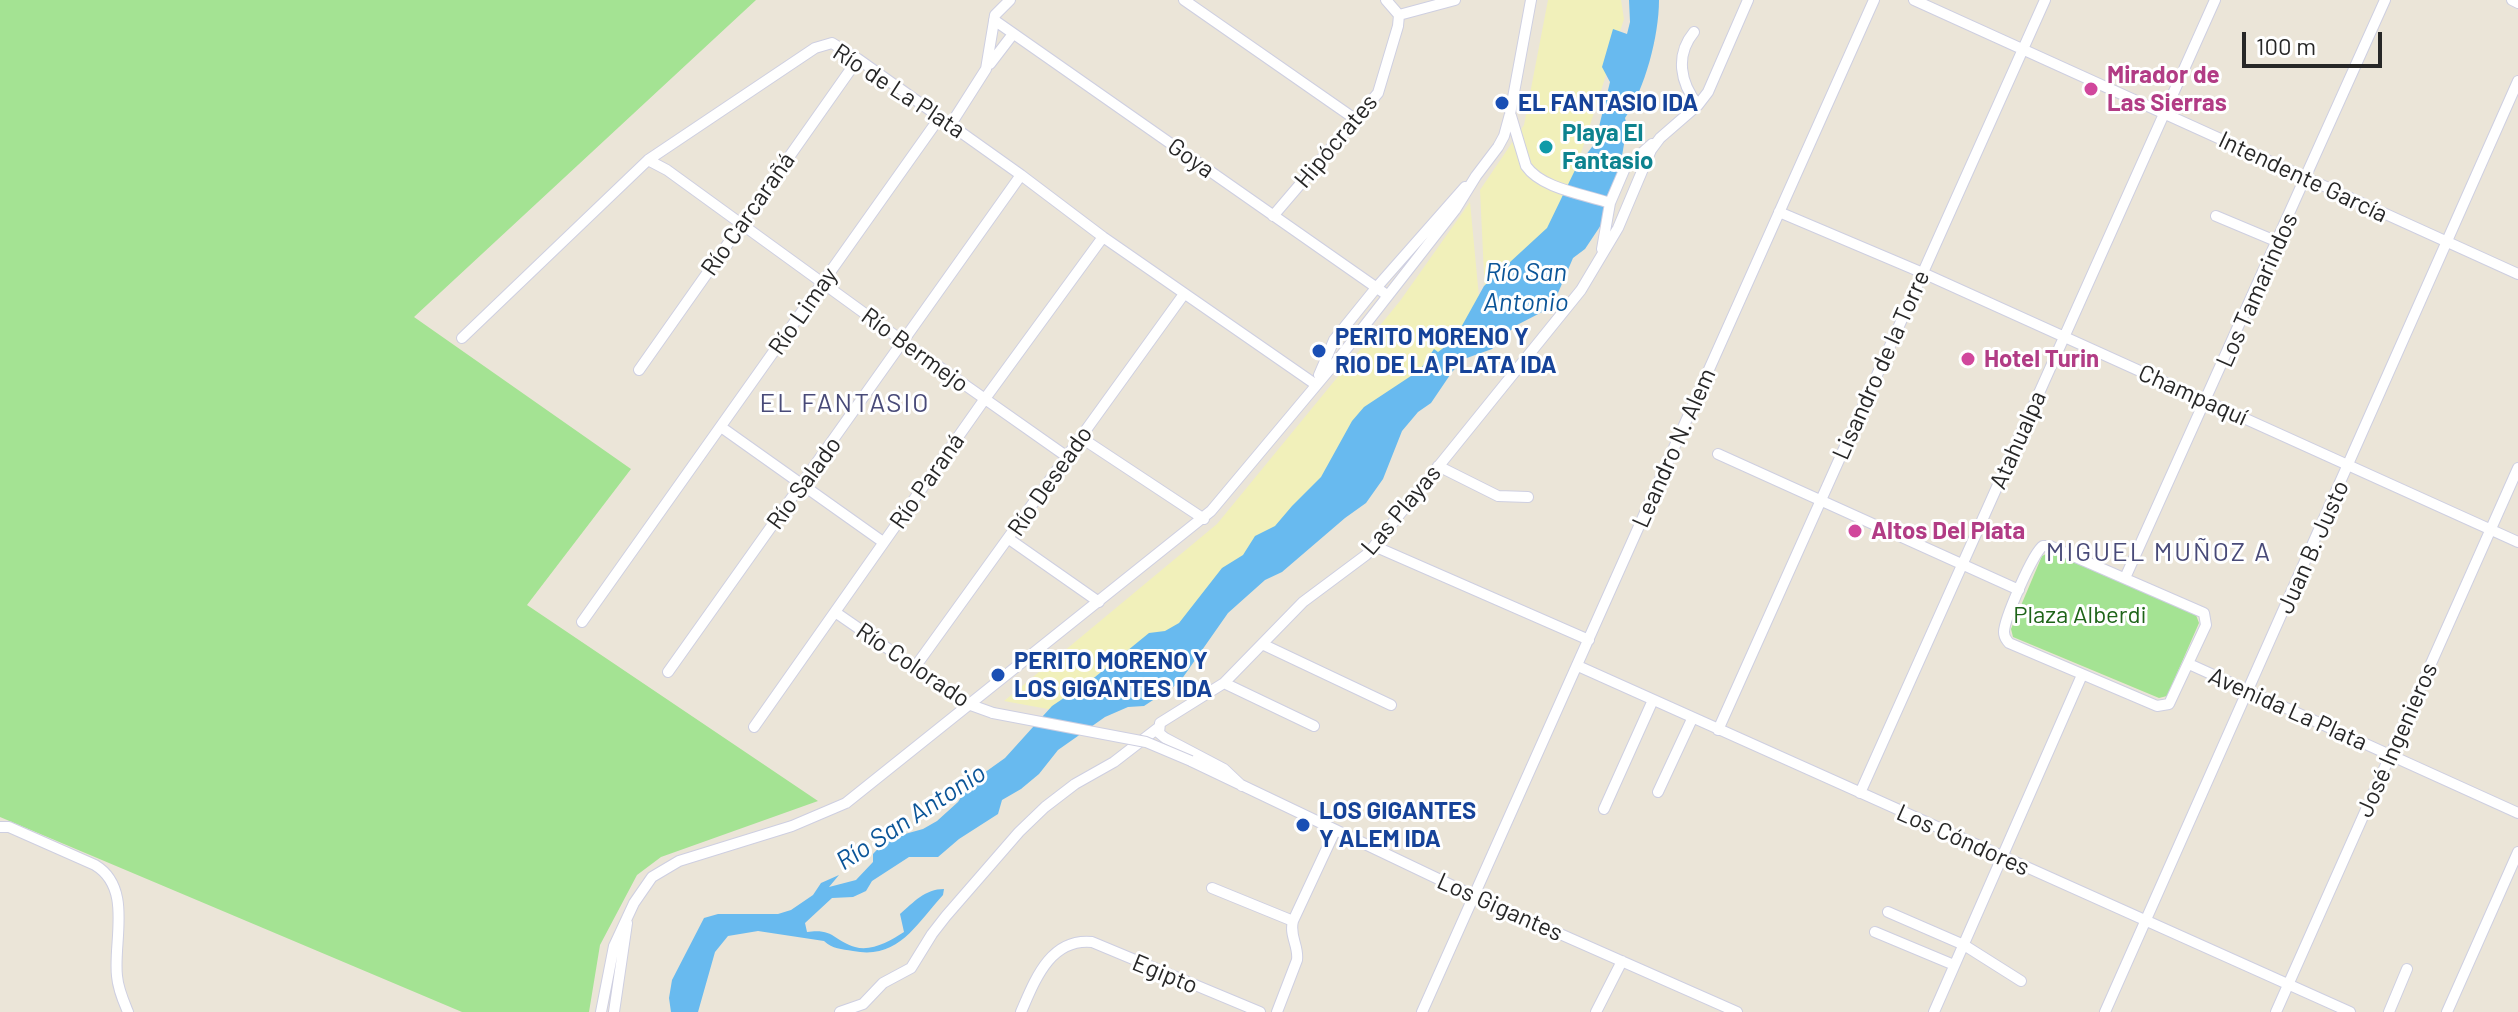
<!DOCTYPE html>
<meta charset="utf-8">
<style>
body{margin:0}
#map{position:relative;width:2518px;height:1012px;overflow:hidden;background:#ebe5d8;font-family:Barlow,sans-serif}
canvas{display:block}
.scale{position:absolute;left:2242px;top:32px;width:140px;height:36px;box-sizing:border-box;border:4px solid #272727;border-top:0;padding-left:10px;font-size:24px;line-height:28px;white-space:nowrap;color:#272727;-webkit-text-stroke:6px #fff;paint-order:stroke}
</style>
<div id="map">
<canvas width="2518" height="1012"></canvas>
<div class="scale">100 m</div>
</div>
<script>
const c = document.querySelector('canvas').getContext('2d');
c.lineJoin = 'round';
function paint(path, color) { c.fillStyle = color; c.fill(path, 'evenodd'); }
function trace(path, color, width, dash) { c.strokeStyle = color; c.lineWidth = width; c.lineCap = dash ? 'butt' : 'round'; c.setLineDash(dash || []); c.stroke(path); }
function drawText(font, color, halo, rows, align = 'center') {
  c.font = font + ' Barlow,sans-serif'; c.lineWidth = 6; c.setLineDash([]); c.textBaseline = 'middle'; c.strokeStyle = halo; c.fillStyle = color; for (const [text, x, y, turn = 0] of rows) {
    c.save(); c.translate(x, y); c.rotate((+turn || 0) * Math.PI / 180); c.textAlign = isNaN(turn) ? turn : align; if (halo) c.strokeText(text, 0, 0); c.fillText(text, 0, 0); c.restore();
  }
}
paint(new Path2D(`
 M0,0H756L414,317L631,469L527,605L818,801L661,857L637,875L600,945L589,1012H462L0,817Z
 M2050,552L2196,615L2199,623L2167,696L2159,698L2013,637L2011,629L2042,556Z`), '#a4e393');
paint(new Path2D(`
 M1548,0H1621L1624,19L1556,231L1486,317L1480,190L1524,125Z
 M1470,202L1481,318L1328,479L1179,629L1059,711L1004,701L1217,524L1400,301Z`), '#f1f0ba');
paint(new Path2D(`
 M1629,0H1659C1659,36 1645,89 1625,118L1627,126L1621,162L1601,225L1585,249L1573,258L1555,300L1546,310L1515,326L1492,349L1464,359L1452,372L1431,403L1418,412L1402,431L1383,479L1366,503L1345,518L1282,572L1265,580L1228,613L1179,683L1144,706L1128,707L1105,717L1058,750L1039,774L1021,789L1002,800L998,814L959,839L938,857H909L872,881L866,891L853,897L832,898L805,923L807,932C834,928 834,941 855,947C871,952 890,941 904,932L900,914C914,902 925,889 944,889L943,895C916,924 899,960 853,951C841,949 833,949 824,941L758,931L728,936L715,952L698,1012H671L669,998L672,980L704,918L718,914H778L791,910L813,895L821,883L839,875L829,887L856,880L873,862V854L887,839L923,829L937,821L958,802L970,783L1005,758L1052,706L1095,677L1149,633L1165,631L1179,623L1222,568L1243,555L1255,536L1275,526L1292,506L1321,477L1352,421L1364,407L1420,370L1434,349L1438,352L1454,340L1484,286L1547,228L1576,168L1595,143L1610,82L1602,67L1613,29L1627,34L1630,22Z`), '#68baef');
const minor = new Path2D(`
 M1184,0L1355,119
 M1386,0L1399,15
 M1914,0L2518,274
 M2512,0L2518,3
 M1399,15L1455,0
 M994,20L1387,295
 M1694,32C1675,55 1680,83 1698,105
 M990,64L1013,34
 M1511,116L1526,166C1542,189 1584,194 1610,203L1602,249
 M951,124L986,69L995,15L1010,0
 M648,160L667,170L904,342L1066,456
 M1610,203L1625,168L1652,144
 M1779,212L1923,273L2518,542
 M1273,216L1378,93L1398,26L1399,15
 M2216,216L2278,242
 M462,338L648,160L815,48L832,43L858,59L1021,175L1103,237L1315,384
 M639,370L858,59
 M1319,375L1334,340L1376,288L1465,187
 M721,427L883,542
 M1080,437L1204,519
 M1718,454L2019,590
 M1438,466L1498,496L1528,497
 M1009,539L1099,602
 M1374,546L1589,640
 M2043,546H2050L2204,613L2206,625L2169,704L2157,706L2009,643C2006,639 2004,638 2004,632C2004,620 2033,552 2043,546Z
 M2125,578L2385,0
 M835,612L968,704L993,713
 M582,622L940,117
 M1262,644L1391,705
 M2189,664L2518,813
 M1578,666L2350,1012
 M915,667L1184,294
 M668,672L1021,175
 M1224,683L1314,726
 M754,727L984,400L1103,237
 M1718,730L2045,0
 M1191,761L1474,896L1737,1012
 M1242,786L1224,769L1165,738L1159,733L1160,723L1224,683L1303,602L1366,555L1374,546L1581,290L1618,228L1651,150L1660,138L1698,105L1708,92L1748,0
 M1658,792L1692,719
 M1860,793L2215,0
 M1604,809L1653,700
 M0,827H9L95,865C133,888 113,941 117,976C118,989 123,1000 128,1012
 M1212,888L1293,921
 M1888,912L1964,945L2021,981
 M1875,932L1954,965
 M601,1012L614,946L634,903L652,877L679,861L792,826L846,803L1211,511L1340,357L1455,210L1476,176L1498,147L1504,136L1510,114L1531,0
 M614,1012L627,923
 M840,1012L863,1004L883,983L911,968L932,934L946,916L1019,832L1045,807L1075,784L1114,762L1158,728
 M1021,1012C1035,980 1050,938 1092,942L1260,1012
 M1277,1012L1297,960C1299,946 1289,936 1293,921L1335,831
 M1422,1012L1874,0
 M1596,1012L1622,961
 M1934,1012L2082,675
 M2105,1012L2518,81
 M2276,1012L2518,468
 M2389,1012L2407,969
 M2447,1012L2518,852`);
trace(minor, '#cecfe1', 12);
trace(minor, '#fff', 10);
const minorBridge = new Path2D(`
 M993,713L1146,742L1191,761`);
trace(minorBridge, '#cecfe1', 12, []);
trace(minorBridge, '#fff', 10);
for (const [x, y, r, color] of [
 [2091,89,8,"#d1479c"],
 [1502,103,8,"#1a4fb4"],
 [1546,147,8,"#0f9aa8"],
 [1319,351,8,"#1a4fb4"],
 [1968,359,8,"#d1479c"],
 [1855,531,8,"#d1479c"],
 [998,675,8,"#1a4fb4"],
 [1303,825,8,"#1a4fb4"]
]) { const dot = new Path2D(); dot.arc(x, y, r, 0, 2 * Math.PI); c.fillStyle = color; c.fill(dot); trace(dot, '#fff', 3); }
drawText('bold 24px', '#b23c85', '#fff', [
 ["Mirador de",2107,75],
 ["Las Sierras",2107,103],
 ["Hotel Turin",1984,359],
 ["Altos Del Plata",1871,531]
], 'left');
drawText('24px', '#272727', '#fff', [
 ["Río de La Plata",899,91,33],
 ["Hipócrates",1336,141,-50],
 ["Goya",1191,158,35],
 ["Intendente García",2303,177,25],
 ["Río Carcarañá",748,214,-55],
 ["Los Tamarindos",2257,290,-66],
 ["Río Limay",803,311,-55],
 ["Río Bermejo",915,350,36],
 ["Lisandro de la Torre",1881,365,-66],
 ["Champaquí",2193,395,24],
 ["Atahualpa",2018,440,-66],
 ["Leandro N. Alem",1674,448,-66],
 ["Río Paraná",927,481,-55],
 ["Río Deseado",1050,481,-55],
 ["Río Salado",804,483,-54],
 ["Las Playas",1401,510,-50],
 ["Juan B. Justo",2313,547,-66],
 ["Río Colorado",913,665,34],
 ["Avenida La Plata",2288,709,24],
 ["José Ingenieros",2397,740,-66],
 ["Los Cóndores",1963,840,24],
 ["Los Gigantes",1500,907,24],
 ["Egipto",1165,974,22]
]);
drawText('bold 24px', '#164399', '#fff', [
 ["EL FANTASIO IDA",1518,103],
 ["PERITO MORENO Y",1335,337],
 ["RIO DE LA PLATA IDA",1335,365],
 ["PERITO MORENO Y",1014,661],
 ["LOS GIGANTES IDA",1014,689],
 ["LOS GIGANTES",1319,811],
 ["Y ALEM IDA",1319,839]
], 'left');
drawText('bold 24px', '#0d838f', '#fff', [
 ["Playa El",1562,133],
 ["Fantasio",1562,161]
], 'left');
drawText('24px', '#1e6418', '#fff', [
 ["Plaza Alberdi",2080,615]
]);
drawText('italic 26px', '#0b5598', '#fff', [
 ["Río San",1526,272],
 ["Antonio",1526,302],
 ["Río San Antonio",911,817,-33]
]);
c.letterSpacing = '2px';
drawText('26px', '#484a78', '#fff', [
 ["EL FANTASIO",845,403],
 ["MIGUEL MUÑOZ A",2159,552]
]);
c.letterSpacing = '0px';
</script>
